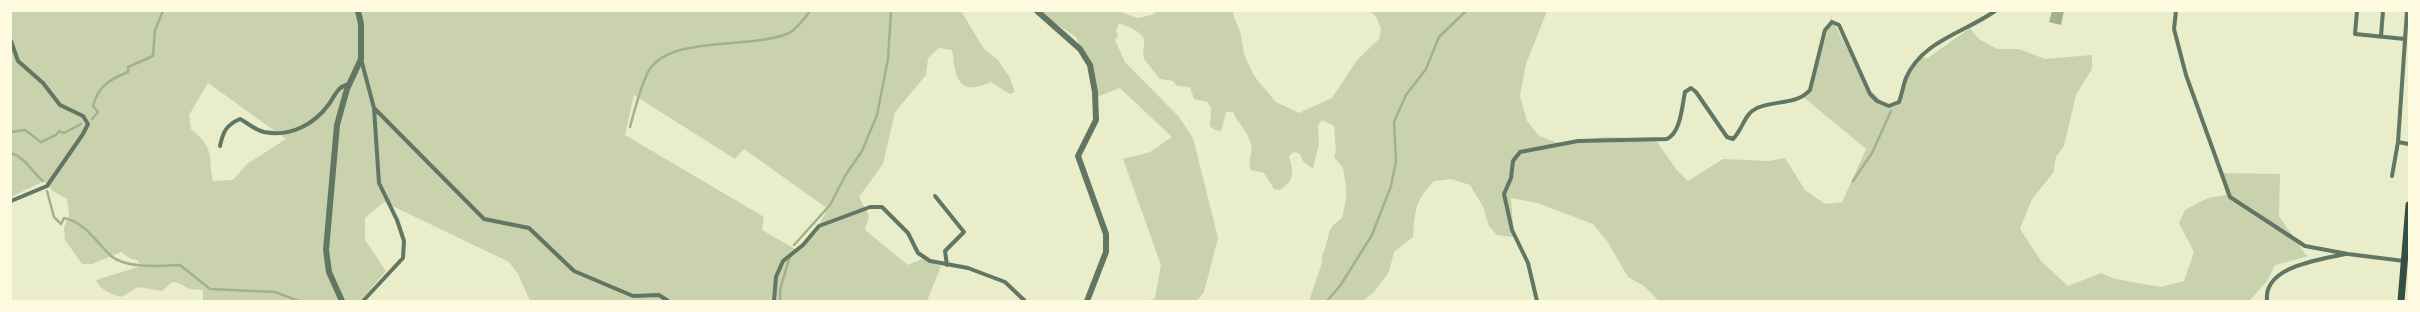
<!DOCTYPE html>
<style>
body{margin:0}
#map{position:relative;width:2420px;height:312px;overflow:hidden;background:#e9edc9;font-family:"Titillium Web",sans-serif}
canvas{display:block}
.frame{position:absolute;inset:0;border:12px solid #fefae0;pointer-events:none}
</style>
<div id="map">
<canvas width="2420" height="312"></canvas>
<div class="frame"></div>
</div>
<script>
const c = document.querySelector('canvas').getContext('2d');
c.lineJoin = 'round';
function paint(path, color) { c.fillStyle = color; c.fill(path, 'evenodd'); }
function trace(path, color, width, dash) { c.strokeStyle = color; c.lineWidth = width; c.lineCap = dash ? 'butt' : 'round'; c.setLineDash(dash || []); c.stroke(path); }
paint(new Path2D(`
 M11,11H961L984,49L998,60L1010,78L1015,92L1010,94L991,82C974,89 960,93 955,69C953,63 954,57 952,50L939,48L928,58L926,75L895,112L883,164L859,197L869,216L865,230L908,265L924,258L930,263L941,266L927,301H530L518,274L509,262L384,202L365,218V240L386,271L360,301H203V290L190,289L178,283L172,282L162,291L138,287L121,297C111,294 100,290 96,280L141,266L137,260L131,259L121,252L92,264H82L65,240L64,228L69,215L67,199L53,191L44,181L11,197ZM208,83L286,139L247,164L233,180L213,181C207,152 216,151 191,129L189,115ZM634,95L735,159L744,149L828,209L815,231L797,250L762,230L764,217L625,135Z
 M1037,11H1118L1138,18L1151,15L1158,11H1232L1241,35L1244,54L1254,76L1276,102L1299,113L1332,98L1357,60L1379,39L1381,29L1377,18L1370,11H1547L1526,64L1520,96L1527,121L1539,136L1558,143L1604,137L1655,139L1676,169L1688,181L1723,159L1769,161L1785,158L1805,190L1825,204L1842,202L1866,149L1802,96L1808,94L1816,73L1831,17L1867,87L1887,106H1896L1906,80L1921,57L1928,58L1970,28L1979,39L1997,49H2019L2045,59L2092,55V69L2076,95L2064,146L2056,157L2053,173L2032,199L2020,229L2041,261L2068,286L2101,273L2115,279L2161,287L2184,281L2194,252L2179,223L2185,210L2208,198L2226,195L2221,173L2280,174L2279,216L2305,254L2309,256L2275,265L2267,281L2249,301H1659L1644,286L1628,277L1607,241L1593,224L1537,203L1511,198L1514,237L1497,235L1489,226L1483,207L1470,185L1451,179L1434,181C1415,201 1415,210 1413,237L1394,252L1389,272L1374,292L1363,301H1309L1322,263C1321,255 1324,252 1326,245C1331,229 1327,229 1342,218L1346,199V187L1343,168L1334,157L1336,151L1334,126L1322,120L1318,125L1319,144L1313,169L1303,161L1300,154L1294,152L1289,156C1293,171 1296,179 1280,190L1274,189L1264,173L1251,170C1247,161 1253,154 1251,145C1249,132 1238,124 1233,112H1226L1221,131L1215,130L1210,126L1211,107L1207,102L1194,99L1190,87L1177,86L1173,81L1160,79L1144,59C1142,52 1145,45 1144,39C1141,31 1126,25 1119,24L1116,30L1118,36L1115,40L1125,62L1179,117L1193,138L1218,238L1204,292L1197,301H1148L1155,298L1161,265L1123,159L1150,152L1172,137L1120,88L1094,98L1088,63L1076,37Z`), '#cad2ad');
paint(new Path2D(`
 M2052,11H2064L2061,25L2049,22Z`), '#a3b18a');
trace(new Path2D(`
 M92,119L98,112L93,106C99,85 109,80 128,72V67L153,56L155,30L163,11
 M630,127C635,109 640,88 648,72C668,34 752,50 789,33C796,29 805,18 810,11
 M11,132L25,130L41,142L56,135L59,131L64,133L81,124
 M11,153C25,157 32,172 43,181
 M1853,181L1872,153L1891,111
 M47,191L54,217L61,224L64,218C85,222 97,243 111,256C127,269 161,266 180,265L210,289L275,292L299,301
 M794,245L830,205L845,176L862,151L877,115L888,59L891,11
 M780,301V290L789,259
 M1327,301L1340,286L1372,235L1391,186L1396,161L1394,122L1406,95L1426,69L1439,37L1466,11`), '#a3b18a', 2.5);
trace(new Path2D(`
 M2176,11L2174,29L2186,75L2230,197L2305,246L2348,254L2404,261
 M2357,11L2355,34L2405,39
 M2381,36L2383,11
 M11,41L18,61L43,83L60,105L83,116L88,124L83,134L47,186L11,201
 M361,59L374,108L484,219L529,228L574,271L633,296L659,295L668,301
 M2398,142L2409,144
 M220,146C223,132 226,125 240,119C248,123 255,130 264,132C290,137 314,125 329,104C336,94 337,87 349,84
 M2392,176L2398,142L2407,11
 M935,196L964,232L945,251L947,265
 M363,301L403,258L404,241L397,220L379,183L374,108
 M774,301L776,277L783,261L803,245L819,226L870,207H882L908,233L918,253L930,261L968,268L1005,282L1025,301
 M1537,301L1528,263L1512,230L1504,194L1511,178L1513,161L1520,152L1578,141L1667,139C1681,132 1682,106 1685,92L1691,88L1696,92L1727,137L1733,139C1743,129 1744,114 1757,108C1775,100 1797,105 1810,90L1825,30L1832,22L1839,25L1870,94L1877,101L1889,106L1899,102C1902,94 1903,86 1906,78C1922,41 1964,33 1995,11
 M2267,301C2263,266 2320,260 2345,254`), '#617663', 4);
trace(new Path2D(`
 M1037,11L1080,49L1090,65L1095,92L1096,120L1078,156L1106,234V252L1087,301
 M342,301L329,272L326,250L337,125L347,89L361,59V24L358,11`), '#617663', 6);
trace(new Path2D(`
 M2401,301L2409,205`), '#344e41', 7);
</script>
